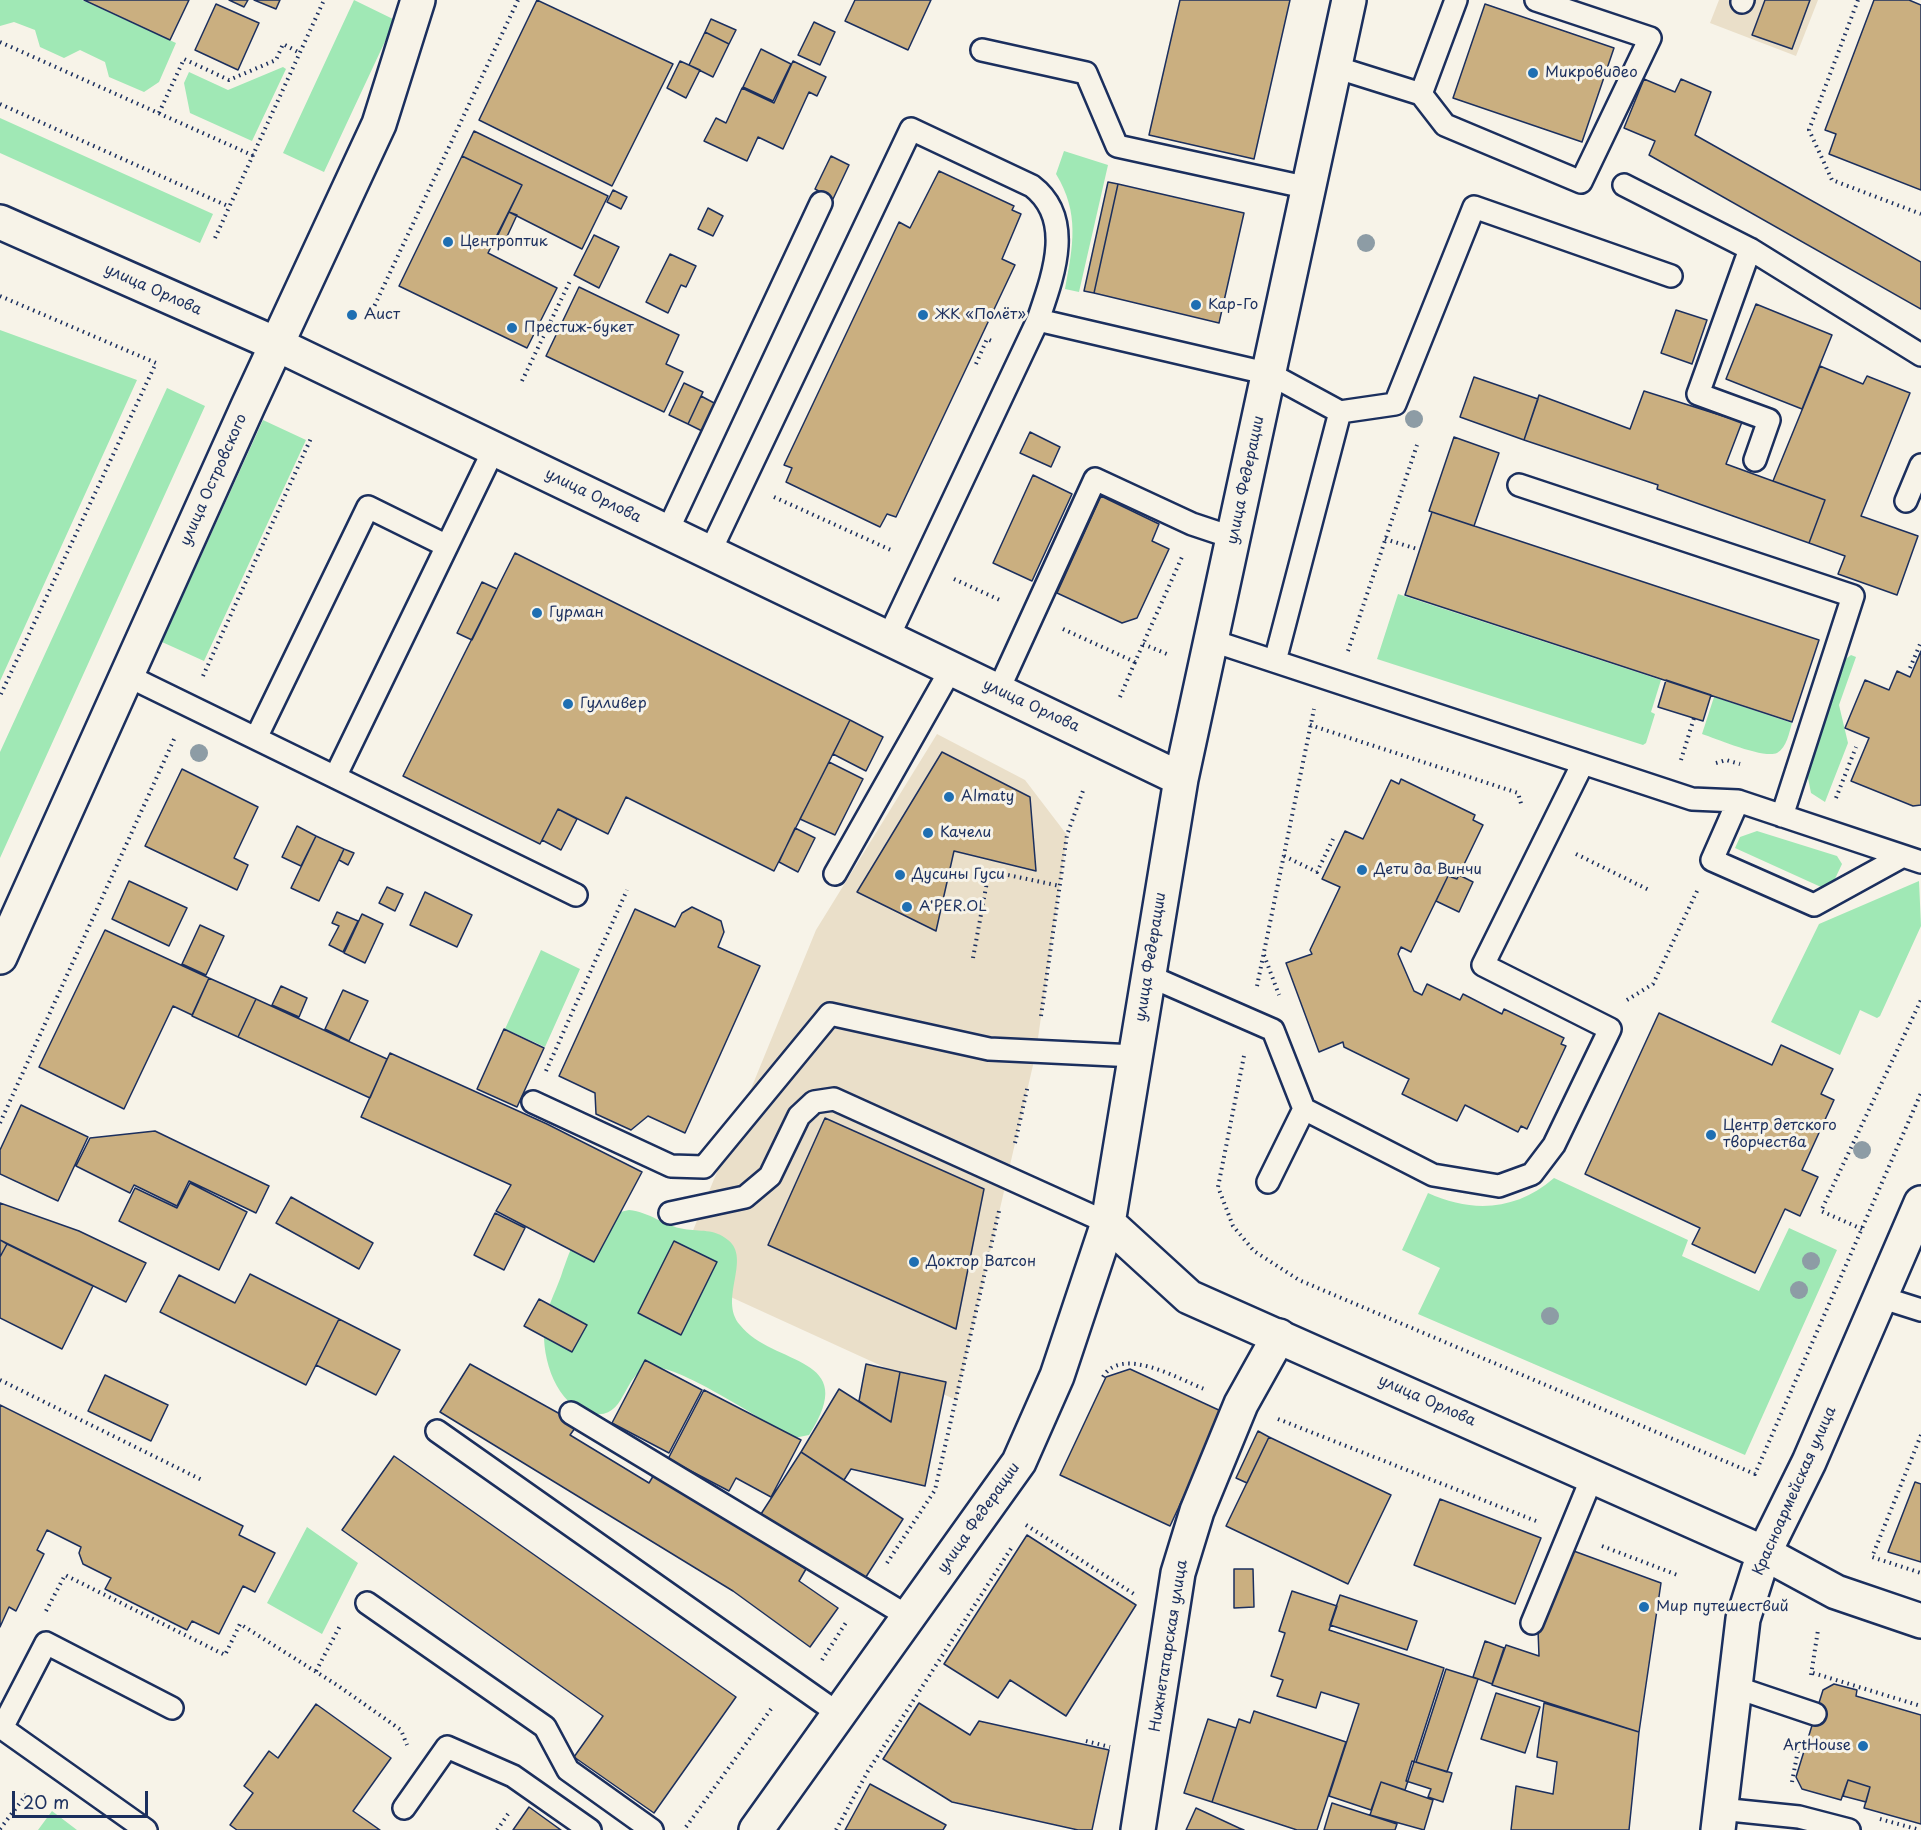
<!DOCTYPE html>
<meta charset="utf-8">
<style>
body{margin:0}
#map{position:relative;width:1921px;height:1830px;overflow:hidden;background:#f7f3e8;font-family:"Playpen Sans",sans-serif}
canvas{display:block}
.scale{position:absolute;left:12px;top:1791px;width:136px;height:27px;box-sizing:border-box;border:3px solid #1b2f5e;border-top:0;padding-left:8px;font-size:18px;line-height:21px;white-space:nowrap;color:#1b2f5e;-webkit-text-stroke:4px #f7f3e8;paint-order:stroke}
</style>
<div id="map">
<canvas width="1921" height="1830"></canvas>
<div class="scale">20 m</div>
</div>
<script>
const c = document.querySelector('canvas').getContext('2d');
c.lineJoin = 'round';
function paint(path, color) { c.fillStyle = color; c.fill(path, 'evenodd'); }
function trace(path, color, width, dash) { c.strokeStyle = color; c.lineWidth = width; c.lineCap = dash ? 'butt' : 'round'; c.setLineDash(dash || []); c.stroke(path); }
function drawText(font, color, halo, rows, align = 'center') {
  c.font = font + ' "Playpen Sans",sans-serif'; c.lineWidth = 6; c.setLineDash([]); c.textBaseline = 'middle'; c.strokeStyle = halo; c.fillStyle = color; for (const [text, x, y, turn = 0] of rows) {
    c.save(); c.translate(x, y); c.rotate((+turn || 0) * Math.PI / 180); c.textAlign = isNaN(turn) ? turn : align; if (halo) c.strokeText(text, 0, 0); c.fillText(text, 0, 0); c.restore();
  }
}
paint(new Path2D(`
 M1719,0H1818L1796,56L1710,23Z
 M937,734L1025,780L1067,835L1036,1052L956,1400L676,1272L816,930Z`), '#eadfc9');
paint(new Path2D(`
 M0,0H82L176,43L159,82L144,92L109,77L105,62L80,50L64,58L40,47L35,30L14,22L0,26Z
 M354,0L395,20L324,172L283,153Z
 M283,67L286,69L252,141L190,113L184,83L189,72L228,90Z
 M0,118L213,214L200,243L0,153Z
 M1064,151L1108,165L1079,292L1065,289C1073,246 1080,213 1056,174Z
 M0,330L137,380L0,681Z
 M167,388L205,406L0,858V752Z
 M263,420L306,440L204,661L162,642Z
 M1398,594L1661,680L1651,712L1655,714L1646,743L1643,745L1377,659Z
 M1851,655L1856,657L1839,705L1848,743L1825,802L1811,793L1808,778L1809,764L1843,661Z
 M1714,697L1792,723C1789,733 1787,747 1777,753C1764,759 1717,739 1702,734Z
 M1757,831L1837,856L1842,864L1833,883L1821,887L1735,848L1740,837Z
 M1919,881L1921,926L1880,1016L1877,1018L1860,1010L1840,1055L1771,1022L1819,924Z
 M541,950L580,969L545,1047L505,1029Z
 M1554,1178L1688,1240L1682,1256L1759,1291L1789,1228L1837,1250L1745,1455L1418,1314L1440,1268L1402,1250L1428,1193C1472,1213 1516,1211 1554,1178Z
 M629,1210C650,1212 664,1226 684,1229C700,1232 714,1228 728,1240C752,1259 718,1299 740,1325C773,1367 862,1354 809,1435L794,1438C765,1423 680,1365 652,1367C619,1371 629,1428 584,1411C553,1400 540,1351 545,1321C548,1304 558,1287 563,1270C568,1257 573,1239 583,1230C594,1220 615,1213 629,1210Z
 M307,1527L358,1563L322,1634L267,1603Z
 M52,1811L77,1830H38Z`), '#a0e8b5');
const building = new Path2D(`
 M84,0H189L170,40Z
 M229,0H248L244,7Z
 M254,0H280L276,9Z
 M537,0L673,64L612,186L479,120Z
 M855,0H931L908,50L845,21Z
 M1180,0H1290L1254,159L1149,135Z
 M1765,0H1810L1792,49L1752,35Z
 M1874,0H1909L1921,5V190L1829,154L1836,134L1825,130Z
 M216,4L259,23L238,70L195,50Z
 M1485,4L1614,48L1582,142L1453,98Z
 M711,19L736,30L729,44L705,32Z
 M814,22L835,32L820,65L798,55Z
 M705,32L729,44L713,77L689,65Z
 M761,49L791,64L773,101L743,87Z
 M680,61L700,70L686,98L667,88Z
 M793,61L826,77L817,96L809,92L783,149L758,137L747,161L704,141L716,118L726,123L742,88L774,103Z
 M1644,79L1675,92L1681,79L1711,92L1695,135L1921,262V309L1649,155L1655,141L1624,128Z
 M474,131L608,196L582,249L509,212L522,185L462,156Z
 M462,156L522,185L488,253L557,288L527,348L399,286Z
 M831,156L849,165L833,199L815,189Z
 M939,171L1014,206L1012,210L1021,214L1002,259L1015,265L896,517L887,514L880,527L786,482L792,468L784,465L899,222L910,228Z
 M1108,182L1118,184L1094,293L1084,291Z
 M1118,184L1244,213L1219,323L1094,293Z
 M613,190L627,197L621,209L607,202Z
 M708,208L723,216L713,236L698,229Z
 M509,212L517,215L504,243L496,239Z
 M594,235L619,247L599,288L574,275Z
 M670,254L696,266L686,287L681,285L668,313L646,302Z
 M579,287L679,335L666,364L683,372L664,412L546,356Z
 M1756,304L1832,335L1802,409L1726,379Z
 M1676,310L1707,320L1692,364L1661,353Z
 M1820,366L1863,384L1867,376L1910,393L1861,516L1918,536L1897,595L1838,574L1845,556L1809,543L1825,500L1773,481Z
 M1474,377L1538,399L1524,440L1460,417Z
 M684,383L703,392L688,424L669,415Z
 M1644,391L1742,422L1726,464L1825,500L1809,543L1657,489L1658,485L1524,440L1539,395L1630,429Z
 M701,396L716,404L704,432L688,424Z
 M1030,432L1060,447L1051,467L1020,453Z
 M1454,437L1499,453L1474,526L1429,511Z
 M1033,475L1072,494L1032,581L993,563Z
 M1101,496L1159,524L1152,541L1169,549L1137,618L1122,623L1057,593Z
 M1432,512L1819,640L1792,722L1405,595Z
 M515,553L850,720L774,871L626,797L608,834L558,809L540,844L403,776Z
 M482,582L497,589L472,640L457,633Z
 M1921,651V805L1913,806L1851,781L1869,738L1845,728L1865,680L1889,690L1897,671L1910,677Z
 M1666,680L1711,695L1703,721L1658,707Z
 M850,720L883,737L866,771L833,754Z
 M942,752L1030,797L1036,871L954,851L936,931L857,892Z
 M829,762L863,779L835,835L800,819Z
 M182,769L258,807L234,858L248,865L237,890L145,846Z
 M1401,779L1475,815L1473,820L1483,825L1457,879L1448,876L1411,952L1401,947L1398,954L1414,991L1422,995L1427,984L1460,1000L1463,994L1502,1014L1504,1009L1564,1038L1561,1044L1566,1046L1527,1129L1521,1126L1518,1132L1465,1105L1457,1121L1402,1094L1409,1079L1344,1047L1343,1042L1319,1052L1286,963L1312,954L1310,950L1340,887L1322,879L1345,831L1363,839L1391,780L1399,784Z
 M558,809L577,819L561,850L542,840Z
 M297,826L316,836L301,866L282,857Z
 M795,828L815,838L798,872L779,862Z
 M316,836L344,849L319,901L291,888Z
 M344,849L354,853L348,865L339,860Z
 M1459,875L1473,882L1459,912L1436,901L1448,876L1457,879Z
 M129,881L187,908L169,946L112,919Z
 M387,887L403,894L395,911L379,903Z
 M425,892L472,915L457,947L410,925Z
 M692,907L721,921L724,932L718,947L760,966L685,1133L648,1116L631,1130L596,1114L595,1093L559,1076L635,909L675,927L682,913Z
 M337,912L358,921L343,952L329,945L339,926L332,923Z
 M362,914L383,924L365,963L344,953Z
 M200,925L224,936L206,975L182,964Z
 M105,930L209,978L192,1015L173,1006L124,1109L39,1067Z
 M209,978L256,999L238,1037L192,1016Z
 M281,986L307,998L299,1017L272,1005Z
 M343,990L368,1001L349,1041L325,1029Z
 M256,999L387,1059L370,1098L238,1037Z
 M1659,1013L1772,1065L1781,1045L1833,1069L1821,1094L1834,1100L1802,1170L1818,1177L1800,1216L1785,1209L1755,1273L1692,1244L1700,1228L1585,1174Z
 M504,1029L544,1048L517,1107L477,1089Z
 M390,1053L547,1124L642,1172L594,1262L496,1211L511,1185L361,1117Z
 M21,1105L88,1137L58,1201L0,1174V1150Z
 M825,1118L984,1189L956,1329L768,1245Z
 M155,1131L269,1186L256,1213L189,1181L177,1206L134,1185L130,1193L76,1166L90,1138Z
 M190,1183L247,1212L219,1270L119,1221L135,1188L177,1208Z
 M291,1197L373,1243L359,1269L276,1223Z
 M0,1203L79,1231L146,1263L126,1302L0,1240Z
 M495,1213L525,1228L504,1270L474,1255Z
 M0,1240L7,1244L0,1257Z
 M674,1241L717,1262L681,1335L638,1313Z
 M7,1244L93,1286L62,1349L0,1318V1257Z
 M250,1274L339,1319L306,1385L160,1312L179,1275L235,1303Z
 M539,1299L587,1325L572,1352L524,1326Z
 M339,1319L400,1350L376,1395L316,1365Z
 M645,1360L702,1390L669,1453L612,1423Z
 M470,1364L578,1424L570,1435L649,1483L655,1473L806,1569L799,1581L838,1608L810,1647L733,1591L440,1412Z
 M866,1364L900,1372L891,1422L859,1401Z
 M1130,1369L1223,1412L1170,1526L1060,1475L1106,1377Z
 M900,1372L946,1382L925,1486L851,1469L844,1480L801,1452L839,1389L891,1422Z
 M105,1375L168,1405L151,1441L88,1411Z
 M704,1390L801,1440L771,1497L736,1478L729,1491L668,1459Z
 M0,1405L243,1526L239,1535L275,1553L255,1592L243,1586L219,1634L192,1621L187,1630L105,1589L111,1578L83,1564L79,1553L81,1547L47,1530L37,1550L44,1554L16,1611L9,1607L0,1627Z
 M1258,1431L1269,1437L1247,1483L1236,1478Z
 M1269,1437L1391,1495L1348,1584L1226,1526Z
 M801,1452L903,1519L864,1580L761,1514Z
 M394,1456L736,1697L654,1813L574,1757L603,1716L342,1530Z
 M1915,1482L1921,1484V1562L1888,1552Z
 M1440,1499L1541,1538L1515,1604L1414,1565Z
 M1027,1535L1136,1605L1066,1716L1010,1680L998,1698L944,1664Z
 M1571,1550L1661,1583L1639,1732L1492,1685L1506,1645L1539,1656L1538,1630Z
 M1234,1569H1253L1254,1607L1234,1608Z
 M1292,1591L1337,1606L1329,1630L1444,1668L1405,1790L1381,1782L1371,1810L1329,1796L1359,1704L1321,1692L1316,1708L1277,1696L1283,1680L1271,1676L1285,1633L1279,1631Z
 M1340,1595L1417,1621L1407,1650L1330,1625Z
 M1485,1641L1504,1648L1492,1684L1473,1677Z
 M1446,1669L1478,1679L1447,1772L1416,1762Z
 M1834,1684L1857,1690L1856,1696L1921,1715V1824L1864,1808L1870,1787L1848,1780L1841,1800L1802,1789L1796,1777L1823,1690Z
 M1496,1693L1540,1707L1525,1753L1481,1739Z
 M919,1703L970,1735L979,1721L1109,1750L1092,1830H1078L952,1802L883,1759Z
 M1544,1703L1639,1732L1629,1830H1511L1516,1786L1553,1794L1557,1762L1537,1757Z
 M316,1704L391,1758L353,1811L380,1830H237L230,1825L253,1793L244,1786L269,1751L278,1758Z
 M1254,1711L1346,1742L1317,1830H1297L1212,1802L1239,1719L1250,1723Z
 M1208,1719L1236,1728L1212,1802L1184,1793Z
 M1412,1761L1452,1773L1443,1802L1428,1797L1431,1789L1406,1781Z
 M1848,1780L1870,1787L1866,1802L1843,1796Z
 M1381,1782L1433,1800L1424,1830L1370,1815Z
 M870,1784L946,1825L943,1830H845Z
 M1332,1803L1397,1824L1395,1830H1324Z
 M529,1807L561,1830H513Z
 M1196,1808L1239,1828L1244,1830H1186Z`);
paint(building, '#caaf80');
trace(building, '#1b2f5e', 1.5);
const lane = new Path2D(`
 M1742,2L1743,0
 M982,50L1086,73L1117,146L1309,188
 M1335,67L1421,94L1445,125L1581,182L1650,38L1536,0
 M1421,94L1456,0
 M1624,185L1750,249L1921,355
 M1750,249L1698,394L1769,420L1755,460
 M1038,320L1270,374L1340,412L1395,404L1474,207L1671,276
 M1519,485L1853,596L1782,816
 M1906,501L1921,465
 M667,532L821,203
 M710,552L911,129L1032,186C1075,219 1053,276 1038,320L888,638
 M1210,640L1692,799L1738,801L1921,862
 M1275,661L1340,412
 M126,675L335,777L494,449
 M998,691L1095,479L1192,524L1234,538
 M256,738L368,507L447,546
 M335,777L576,895
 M1738,801L1712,860L1814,905L1903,856
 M835,874L951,669
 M1147,975L1273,1030L1304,1109L1433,1175L1499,1186L1532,1174L1554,1145L1610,1029L1483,965L1583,763
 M533,1102L671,1166L704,1167L830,1014L989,1049L1135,1056
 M1268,1182L1304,1109
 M670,1213L745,1197L770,1176L799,1116L814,1102L834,1099L1108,1223
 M1880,1297L1921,1310
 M571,1413L909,1617
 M437,1431L839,1714
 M367,1603L545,1727L568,1770L652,1830
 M1532,1623L1593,1475
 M1735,1687L1815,1714
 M0,1727L2,1728L46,1643L172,1708
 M2,1728L146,1830
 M404,1808L447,1747L513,1776L590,1830
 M1720,1809L1799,1817L1849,1830`);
const street = new Path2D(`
 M0,957L248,406L379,124L418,0
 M1921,1203L1809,1462L1764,1553L1836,1592L1921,1621
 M756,1830L1019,1462L1057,1376L1108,1223
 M1138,1830L1178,1573L1197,1511L1241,1404L1279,1336`);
const secondary = new Path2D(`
 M1349,0L1181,779L1108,1223L1189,1297L1764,1553L1743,1619L1718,1830
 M0,222L276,344L1181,779`);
trace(lane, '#1b2f5e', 26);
trace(street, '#1b2f5e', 38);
trace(secondary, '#1b2f5e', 38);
trace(new Path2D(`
 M1858,0L1809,130L1832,180L1921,214
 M0,42L254,156
 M0,104L230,207
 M159,113L184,59L229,80L276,60L283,44L300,53
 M215,238L324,0
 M0,296L156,363L0,696
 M372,311L518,0
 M976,364L987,339L992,341
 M522,381L570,281
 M774,497L893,551
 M1385,539L1417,549
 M954,579L1002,601
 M1063,629L1135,662L1182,557
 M1143,644L1167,654
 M1348,651L1417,445
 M1910,668L1921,642
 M203,676L312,436
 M1120,697L1135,662
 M1310,725L1518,793L1522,807
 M1681,760L1694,718
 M1716,763L1726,760L1740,764
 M1836,798L1856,747
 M1576,854L1649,890
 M1284,856L1317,872L1333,839
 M1264,955L1279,995
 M973,958L989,871L1060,886
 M1257,986L1314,709
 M1627,1000L1653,984L1697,891
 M1041,1016L1067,835L1084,788
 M1244,1056L1218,1187L1233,1226L1254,1251L1299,1280L1755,1474L1921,1093
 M546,1071L627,890
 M0,1123L175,737
 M1015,1143L1028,1085
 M1862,1229L1821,1211L1921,1000
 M1103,1377C1121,1345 1179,1379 1204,1389
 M0,1380L204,1481
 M1278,1419L1536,1521
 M1921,1435L1872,1557L1921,1573
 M1026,1525L1134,1594
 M1602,1546L1680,1576
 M887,1563L935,1490L999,1211
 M46,1611L65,1575L225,1655L240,1624L337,1685L401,1730L407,1745
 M822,1660L847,1621
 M316,1671L341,1624
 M1813,1673L1921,1706
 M1811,1675L1818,1630
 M1086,1741L1110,1747
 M1792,1782L1799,1745
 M1880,1819L1920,1830
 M686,1827L771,1709
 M0,1829L29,1791
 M497,1830L508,1814
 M836,1830L868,1771L1012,1547`), '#1b2f5e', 4, [1.5, 4.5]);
trace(lane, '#f7f3e8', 21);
trace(street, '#f7f3e8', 33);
trace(secondary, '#f7f3e8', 33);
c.fillStyle = '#8d9ca5';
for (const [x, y] of [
 [1366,243],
 [1414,419],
 [199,753],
 [1862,1150],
 [1811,1261],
 [1799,1290],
 [1550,1316]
]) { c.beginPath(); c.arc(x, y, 9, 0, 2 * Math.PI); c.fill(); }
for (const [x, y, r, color] of [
 [1533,73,6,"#1f6fb2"],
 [448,242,6,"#1f6fb2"],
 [1196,305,6,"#1f6fb2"],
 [352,315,6,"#1f6fb2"],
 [923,315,6,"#1f6fb2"],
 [512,328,6,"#1f6fb2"],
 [537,613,6,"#1f6fb2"],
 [568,704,6,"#1f6fb2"],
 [949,797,6,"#1f6fb2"],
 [928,833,6,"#1f6fb2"],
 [1362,870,6,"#1f6fb2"],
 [900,875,6,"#1f6fb2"],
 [907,907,6,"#1f6fb2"],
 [1711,1135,6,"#1f6fb2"],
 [914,1262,6,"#1f6fb2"],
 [1644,1607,6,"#1f6fb2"],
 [1863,1746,6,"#1f6fb2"]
]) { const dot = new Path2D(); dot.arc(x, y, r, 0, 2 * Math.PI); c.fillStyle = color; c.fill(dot); trace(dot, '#f7f3e8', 2); }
drawText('15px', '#1b2f5e', '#f7f3e8', [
 ["Микровидео",1545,73],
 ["Центроптик",460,242],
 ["Кар-Го",1208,305],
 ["Аист",364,315],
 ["ЖК «Полёт»",935,315],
 ["Престиж-букет",524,328],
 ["Гурман",549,613],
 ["Гулливер",580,704],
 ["Almaty",961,797],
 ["Качели",940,833],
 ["Дети да Винчи",1374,870],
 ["Дусины Гуси",912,875],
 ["A'PER.OL",919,907],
 ["Центр детского",1723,1126],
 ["творчества",1723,1143],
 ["Доктор Ватсон",926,1262],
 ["Мир путешествий",1656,1607],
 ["ArtHouse",1851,1746,"right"]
], 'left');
drawText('15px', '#1b2f5e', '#f7f3e8', [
 ["улица Орлова",153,290,24],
 ["улица Островского",214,480,-66],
 ["улица Федерации",1246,480,-78],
 ["улица Орлова",593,496,26],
 ["улица Орлова",1031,706,25],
 ["улица Федерации",1151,957,-81],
 ["улица Орлова",1427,1401,24],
 ["Красноармейская улица",1795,1491,-66],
 ["улица Федерации",979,1518,-55],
 ["Нижнетатарская улица",1169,1646,-81]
]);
</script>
